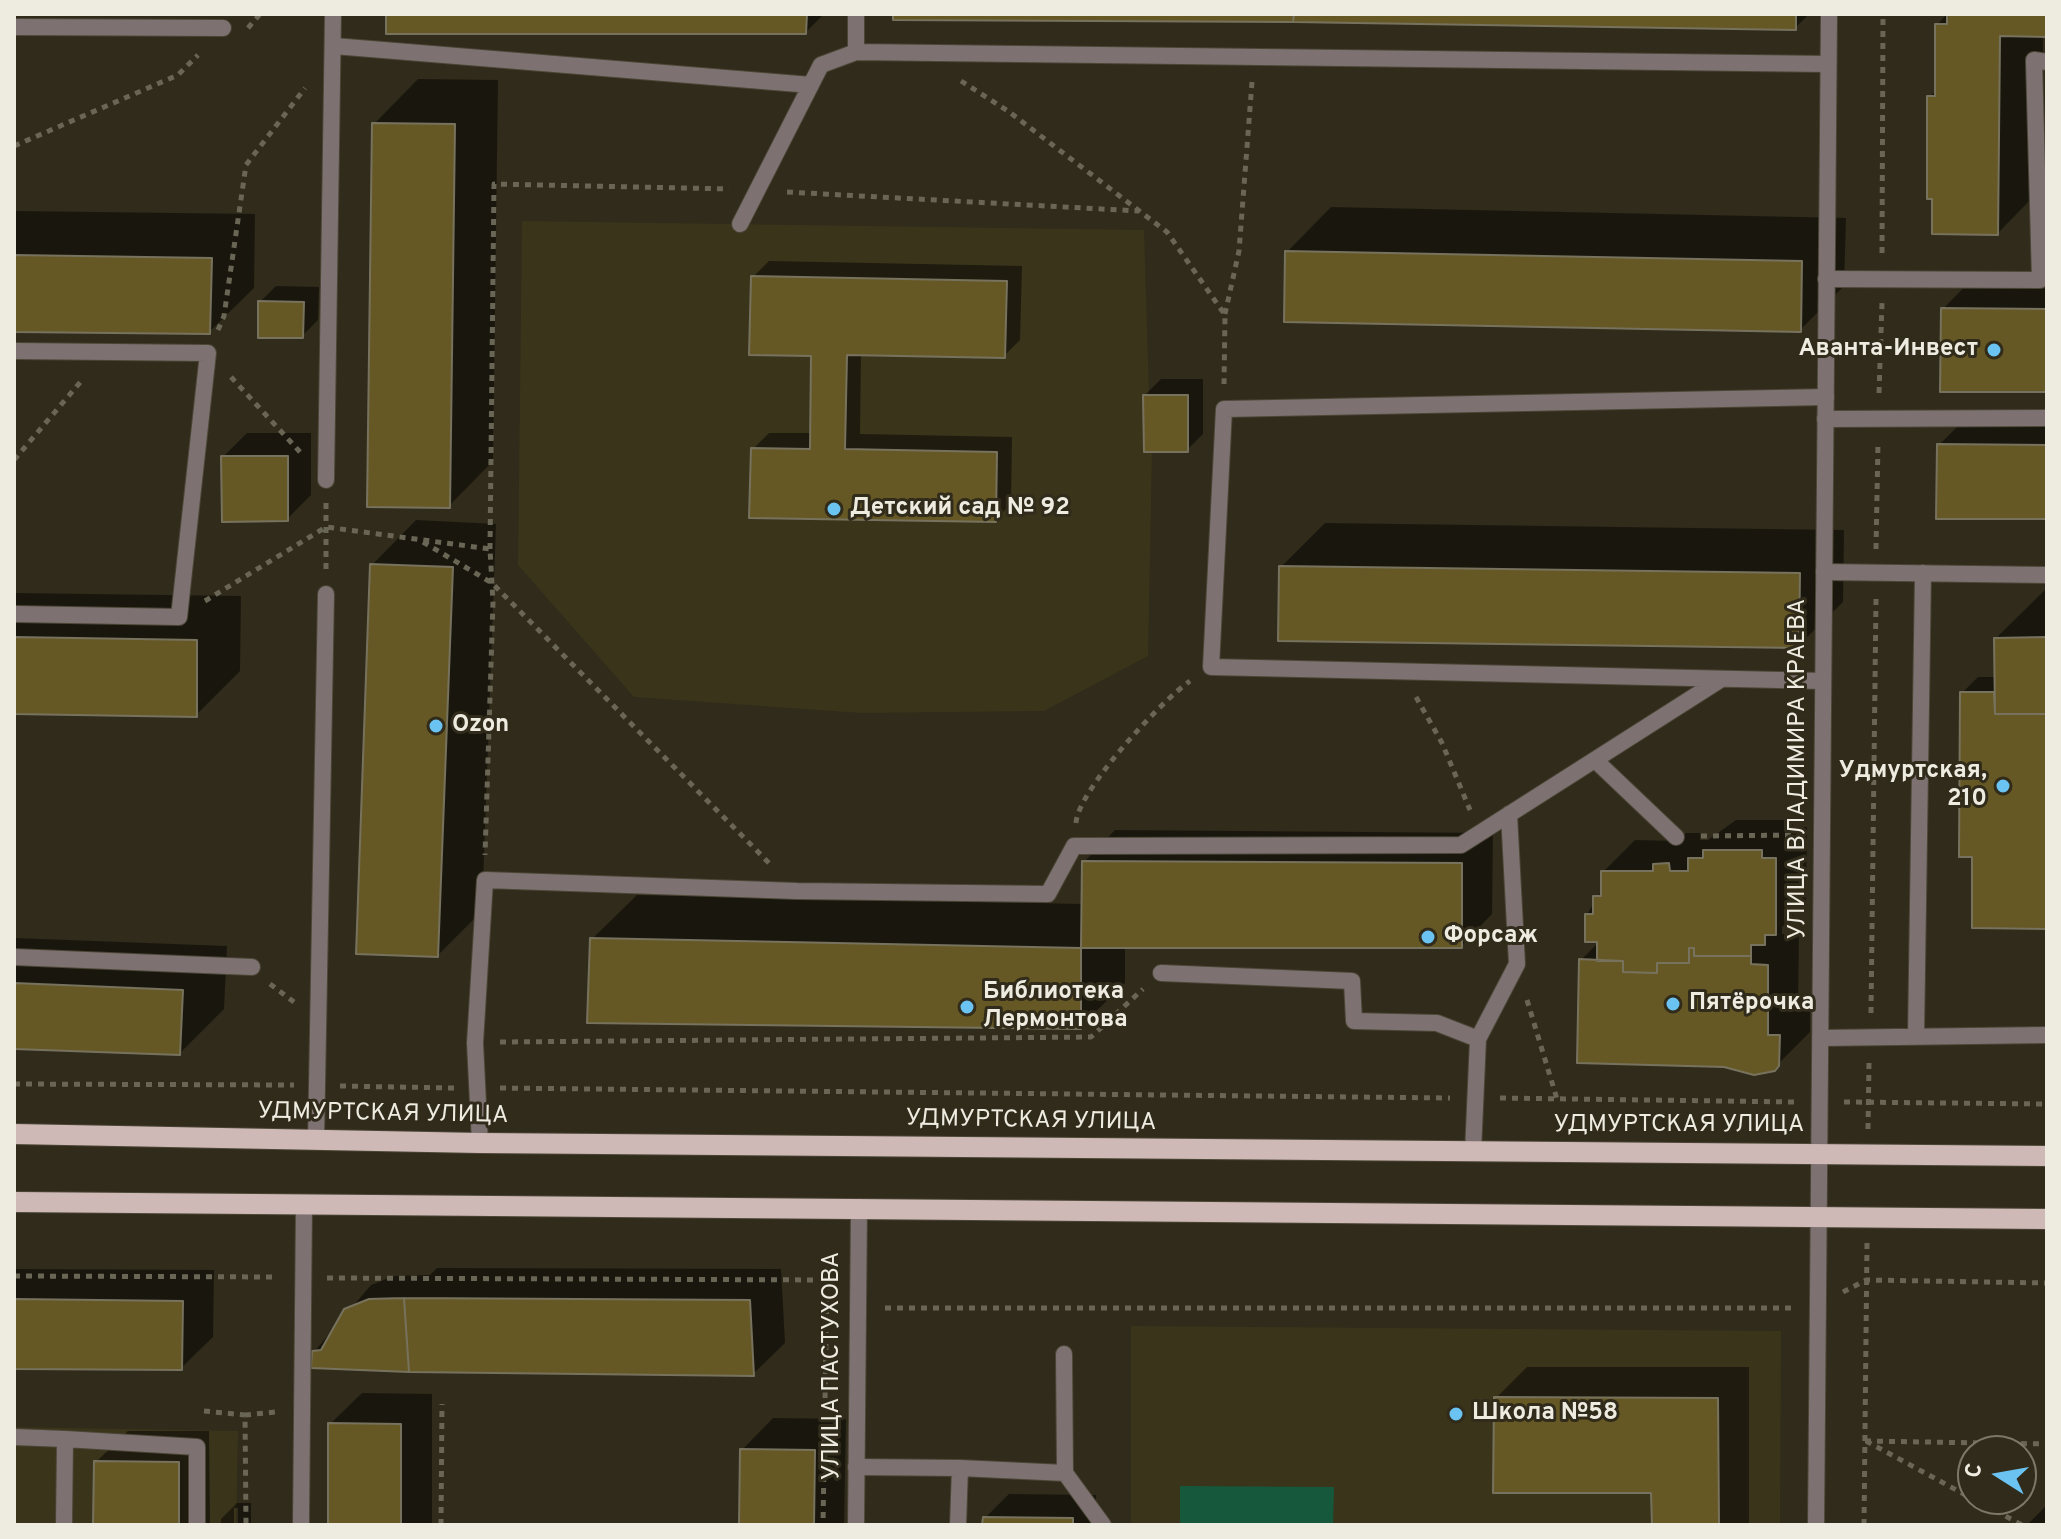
<!DOCTYPE html>
<meta charset="utf-8">
<style>
body{margin:0}
#map{position:relative;width:2061px;height:1539px;overflow:hidden;background:#302b1a;font-family:Overpass,sans-serif}
canvas{display:block}
.frame{position:absolute;inset:0;border:16px solid #eeebe0;pointer-events:none}
.north{position:absolute;left:1957px;top:1435px;width:80px;height:80px;box-sizing:border-box;background:#302b1a;border:2px solid #7c7869;border-radius:50%;rotate:281deg;font-size:22px;font-weight:700;line-height:32px;text-align:center;color:#eeebe0}
.north::after{content:'';display:block;margin:auto;width:28px;height:36px;background:#6bc3f2;clip-path:polygon(50% 0,100% 100%,50% 72%,0 100%)}
</style>
<div id="map">
<canvas width="2061" height="1539"></canvas>
<div class="frame"></div>
<div class="north">С</div>
</div>
<script>
const c = document.querySelector('canvas').getContext('2d');
c.lineJoin = 'round';
function paint(path, color) { c.fillStyle = color; c.fill(path, 'evenodd'); }
function trace(path, color, width, dash) { c.strokeStyle = color; c.lineWidth = width; c.lineCap = dash ? 'butt' : 'round'; c.setLineDash(dash || []); c.stroke(path); }
function drawText(font, color, halo, rows, align = 'center') {
  c.font = font + ' Overpass,sans-serif'; c.lineWidth = 6; c.setLineDash([]); c.textBaseline = 'middle'; c.strokeStyle = halo; c.fillStyle = color; for (const [text, x, y, turn = 0] of rows) {
    c.save(); c.translate(x, y); c.rotate((+turn || 0) * Math.PI / 180); c.textAlign = isNaN(turn) ? turn : align; if (halo) c.strokeText(text, 0, 0); c.fillText(text, 0, 0); c.restore();
  }
}
paint(new Path2D(`
 M522,221L1144,230L1149,395H1143L1144,451L1152,452L1148,656L1044,711L861,713L634,697L518,565Z
 M1131,1326L1781,1331L1780,1525H1131Z
 M14,1427L238,1431L236,1525H14Z`), '#3a341b');
paint(new Path2D(`
 M1180,1486L1334,1487L1333,1525H1180Z`), '#16583c');
paint(new Path2D(`
 M388,14H824L806,32Z
 M895,14H1809L1795,28L895,18Z
 M1947,14H2047V35H2043L2042,188L1998,233L1929,97L1937,90V25Z
 M418,79L498,80L493,461L449,506L374,124Z
 M1331,207L1846,218L1844,286L1800,330L1287,252Z
 M14,211L255,214L254,288L209,332L14,330Z
 M769,261L1022,266L1020,340L1004,356L861,353L860,434L1012,437L1011,504L995,520L753,449L769,433H812L813,354L753,277Z
 M1974,277L2047,278V390L1943,309Z
 M276,286L319,287L318,320L302,336L260,302Z
 M1161,379H1203V434L1187,450L1145,395Z
 M1963,421L2047,422V517L1939,445Z
 M247,433H311V495L287,519L223,457Z
 M416,520L496,524L482,911L438,955L372,565Z
 M1325,523L1844,530L1843,602L1798,646L1281,567Z
 M2047,588V927L1974,855L1962,693L1978,677H1996V638Z
 M14,593L241,596L240,671L196,715L14,712Z
 M1736,820H1792L1793,827H1807L1806,902L1782,927V934H1799L1798,1004H1810V1032L1778,1064L1581,960L1601,940L1587,914L1603,889V872L1635,840L1678,841L1686,833H1700V840H1708Z
 M1115,830L1493,833L1492,914L1461,946H1125V983L1080,1027L592,939L637,895L1084,904V862Z
 M14,938L227,946L224,1009L180,1053L14,1047Z
 M437,1268L781,1269L785,1343L753,1374L314,1352L371,1285L394,1276L430,1275Z
 M14,1269L214,1270L213,1337L181,1368L14,1367Z
 M1527,1367H1749V1525H1654L1653,1491L1496,1398Z
 M362,1393L432,1394V1525H330V1424Z
 M773,1418L846,1419L844,1525H741L742,1450Z
 M128,1431H209L210,1525H95L96,1462Z
 M1009,1494L1096,1495V1525H984L985,1518Z
 M237,1503H251V1525H238V1508H234V1525H221V1519Z
 M2047,1505V1525H2027Z`), '#0007');
const building = new Path2D(`
 M386,14H807L806,34H386Z
 M893,14H1294L1293,22L893,20Z
 M1294,14H1796V30L1293,22Z
 M1947,14H2047V37L2000,36L1998,235L1932,234V199H1927V96H1935V24H1947Z
 M372,123L455,124L450,508L367,507Z
 M1285,251L1802,261L1801,332L1284,322Z
 M14,255L212,258L210,334L14,332Z
 M751,276L1007,281L1005,358L847,355L845,449L997,452L996,522L749,518L751,448L810,449L811,356L749,355Z
 M258,301L304,302L303,338H258Z
 M1941,308L2047,309V392H1940Z
 M1143,395H1188V452H1144Z
 M1937,444L2047,445V519H1936Z
 M221,456H288V521L222,522Z
 M370,564L453,567L438,957L356,954Z
 M1279,566L1800,573L1799,648L1278,641Z
 M14,637L197,640V717L14,714Z
 M2047,637V714H1995L1994,638Z
 M1960,692H1994L1995,714H2047V929L1972,928V857H1959Z
 M1703,850H1762V858H1776V935H1765V945H1751V956H1694V948H1689V963H1657V973L1623,972V961H1597V942H1585V914H1593V896H1601V871H1653V864L1669,863L1670,871H1688V858H1703Z
 M1082,861L1462,863V948H1081Z
 M590,938L1081,948V1029L587,1023Z
 M1689,948H1694V956H1751V964L1768,965V1035H1780L1779,1066L1775,1071L1754,1075L1724,1067L1577,1063L1579,959L1623,961V972L1657,973V963H1689Z
 M14,983L183,990L180,1055L14,1049Z
 M404,1298L750,1300L754,1376L409,1372Z
 M404,1298L409,1372L311,1368L312,1351L321,1350L344,1309L369,1299Z
 M14,1299L183,1301L182,1370L14,1369Z
 M1494,1397L1718,1398L1719,1525H1652L1651,1493H1493Z
 M328,1423L401,1424V1525H328Z
 M740,1449L815,1450L814,1525H739Z
 M94,1461L179,1462V1525H93Z
 M983,1517L1073,1518V1525H982Z`);
paint(building, '#665824');
trace(building, '#77725e', 2);
const service = new Path2D(`
 M14,27L223,28
 M334,46L811,85
 M856,52V14
 M740,224L821,65L856,52L1828,64
 M1826,279L2040,280L2034,60L2047,62
 M14,351L208,353L179,617L14,614
 M1825,419L2047,418
 M326,480L333,14
 M1824,572L2047,575
 M1823,681L1211,667L1224,409L1826,397
 M1595,760L1676,837
 M14,957L252,967
 M1161,973L1352,981L1354,1021L1437,1023L1478,1039
 M1916,1035L1923,573
 M1821,1038L2047,1035
 M316,1140L326,594
 M480,1143L475,1043L485,880L797,891L1048,894L1074,846L1461,845L1720,680
 M1473,1152L1478,1039L1517,964L1509,814
 M1064,1354L1065,1473L1103,1525
 M14,1437L65,1439L64,1525
 M65,1439L197,1447V1525
 M856,1467L960,1468L958,1525
 M960,1468L1065,1473
 M301,1525L304,1204`);
const minor = new Path2D(`
 M856,1525L859,1207`);
const tertiary = new Path2D(`
 M1816,1525L1829,14`);
const primary = new Path2D(`
 M14,1134L480,1143L2047,1156
 M14,1202L2047,1219`);
trace(service, '#4b4636', 18);
trace(minor, '#4b4636', 18);
trace(tertiary, '#4b4636', 18);
trace(primary, '#4b4636', 22);
trace(new Path2D(`
 M248,28L260,14
 M961,81L1008,111L1167,232L1225,315L1224,384
 M14,146L178,75L198,55
 M787,192L1139,211
 M1882,253L1883,14
 M1225,314L1239,251L1252,82
 M218,330L224,316L246,165L305,88
 M231,377L300,452
 M1879,393L1882,303
 M14,460L83,379
 M423,542L492,583L769,863
 M490,549L494,184L729,189
 M1876,549L1878,443
 M326,569V503
 M205,601L326,527L490,549L493,602L485,855
 M1416,697L1442,743L1470,810
 M1076,823C1078,790 1162,700 1190,681
 M1701,836L1799,835
 M270,984L294,1002
 M1527,1000L1557,1099
 M1871,1013L1876,599
 M500,1042L1091,1037L1143,989
 M14,1084L294,1085
 M340,1086L454,1088
 M500,1088L1450,1098
 M1500,1098L1794,1102
 M1844,1102L2047,1104
 M1868,1129L1869,1063
 M14,1276L277,1277
 M327,1278L827,1280L823,1525
 M1843,1292L1866,1280L2047,1283
 M885,1308H1793
 M204,1411L245,1415L246,1525
 M245,1415L276,1412
 M1865,1441L2047,1444
 M1866,1441L1973,1499
 M1974,1499L2022,1525
 M441,1525L442,1404
 M1864,1525L1867,1243`), '#6a6656', 5, [6, 6]);
trace(service, '#7d7271', 16);
trace(minor, '#7d7271', 16);
trace(tertiary, '#7d7271', 16);
trace(primary, '#cfb9b7', 20);
for (const [x, y, r, color] of [
 [1994,350,8,"#6bc3f2"],
 [834,509,8,"#6bc3f2"],
 [436,726,8,"#6bc3f2"],
 [2003,786,8,"#6bc3f2"],
 [1428,937,8,"#6bc3f2"],
 [1673,1004,8,"#6bc3f2"],
 [967,1007,8,"#6bc3f2"],
 [1456,1414,8,"#6bc3f2"]
]) { const dot = new Path2D(); dot.arc(x, y, r, 0, 2 * Math.PI); c.fillStyle = color; c.fill(dot); trace(dot, '#302b1a', 3); }
drawText('bold 24px', '#eeebe0', '#302b1a', [
 ["Аванта-Инвест",1978,350,"right"],
 ["Детский сад № 92",850,509],
 ["Ozon",452,726],
 ["Удмуртская,",1987,772,"right"],
 ["210",1987,800,"right"],
 ["Форсаж",1444,937],
 ["Библиотека",983,993],
 ["Лермонтова",983,1021],
 ["Пятёрочка",1689,1004],
 ["Школа №58",1472,1414]
], 'left');
drawText('24px', '#eeebe0', '#302b1a', [
 ["УЛИЦА ВЛАДИМИРА КРАЕВА",1799,769,-90],
 ["УДМУРТСКАЯ УЛИЦА",383,1115,1],
 ["УДМУРТСКАЯ УЛИЦА",1031,1122,1],
 ["УДМУРТСКАЯ УЛИЦА",1679,1126],
 ["УЛИЦА ПАСТУХОВА",833,1366,-90]
]);
</script>
